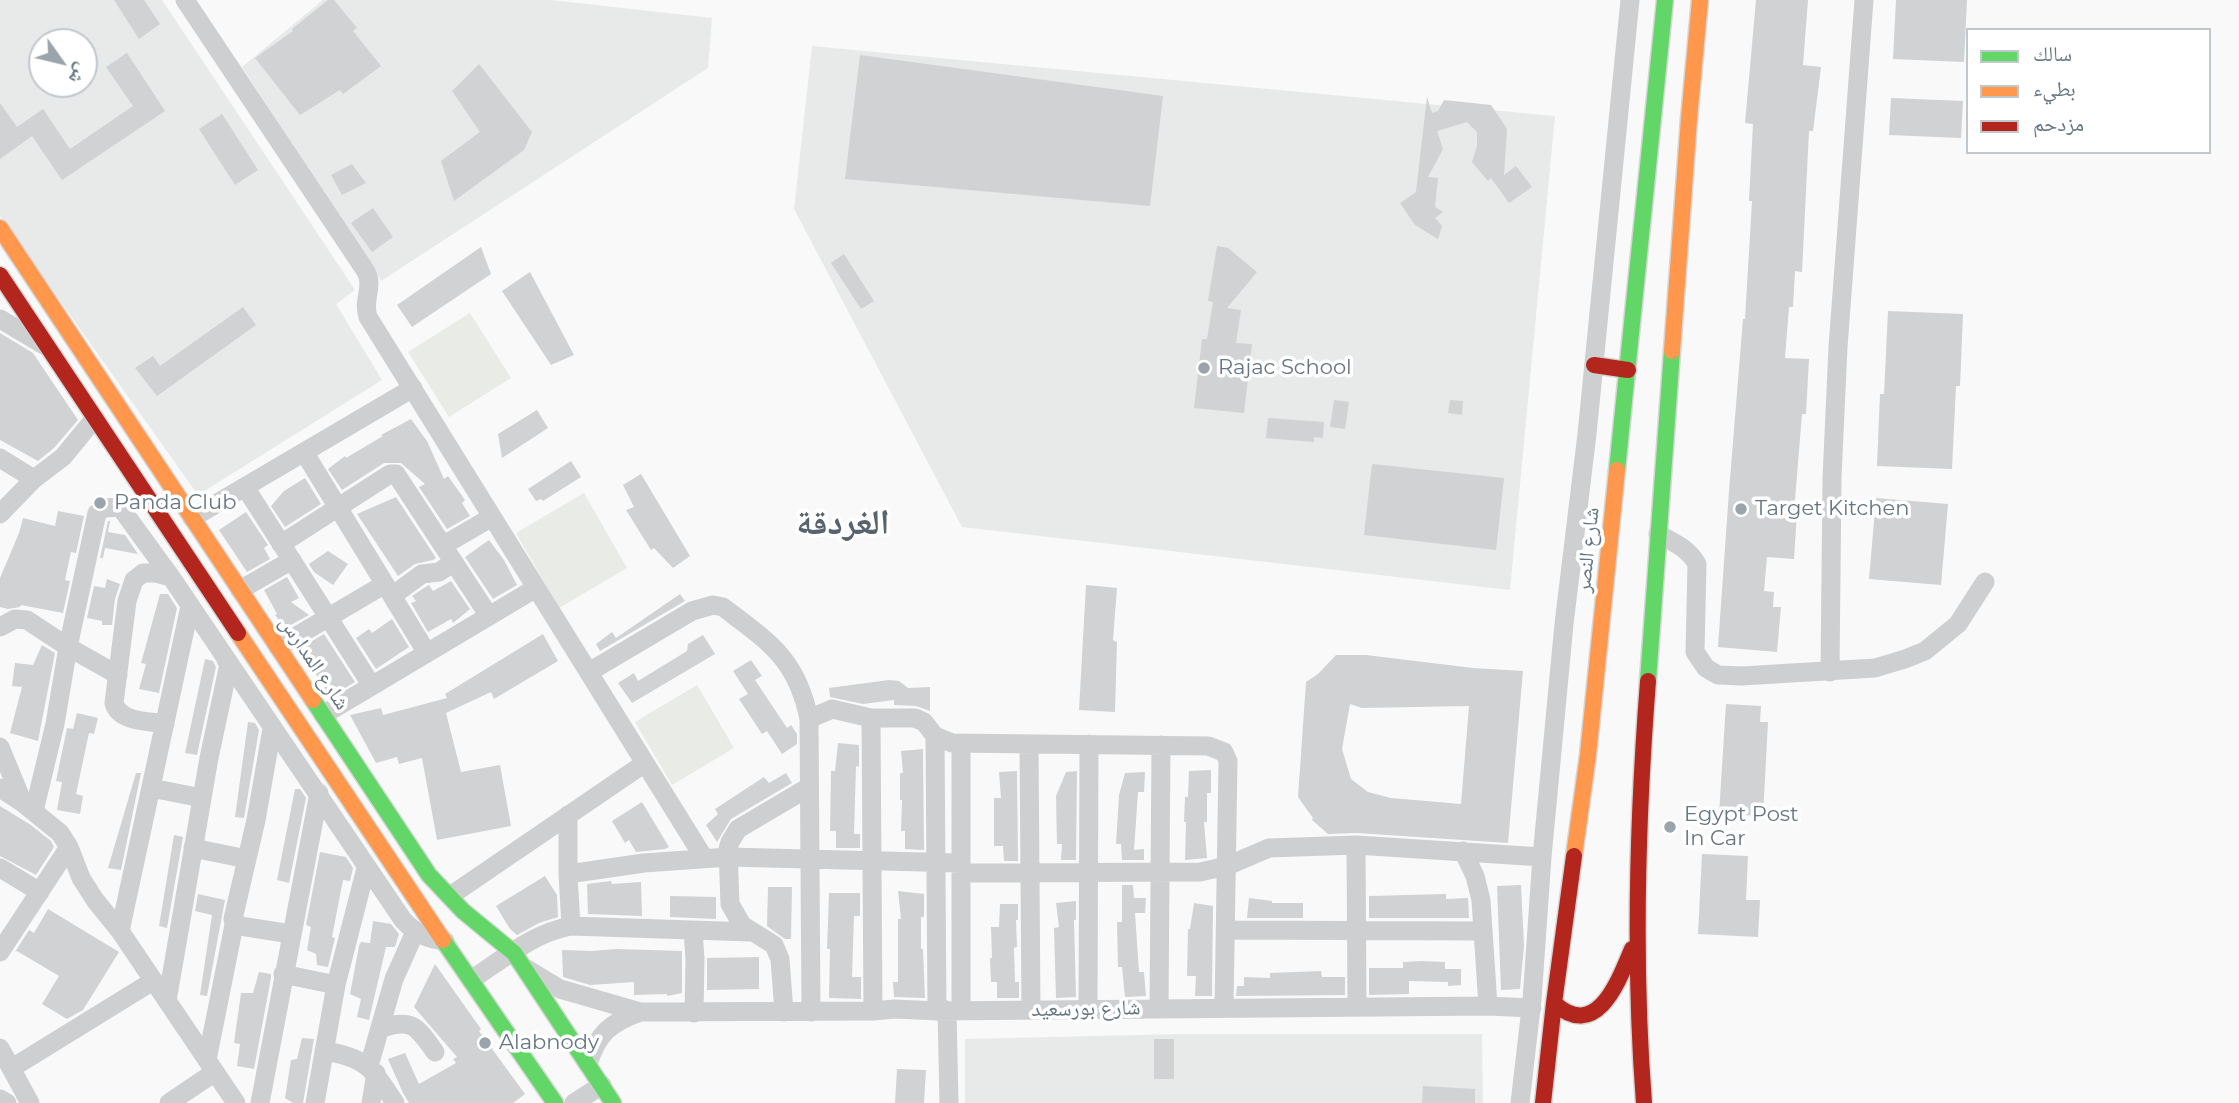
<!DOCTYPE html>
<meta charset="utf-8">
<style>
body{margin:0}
#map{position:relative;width:2239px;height:1103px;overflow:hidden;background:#f9f9f9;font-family:Montserrat,"Noto Naskh Arabic",sans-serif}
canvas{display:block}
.legend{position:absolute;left:1966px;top:28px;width:245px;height:126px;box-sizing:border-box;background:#fff;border:2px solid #c1c8cd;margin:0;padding:9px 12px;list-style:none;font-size:21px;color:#657683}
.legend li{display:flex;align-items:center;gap:14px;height:35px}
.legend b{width:35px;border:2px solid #c1c8cd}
.north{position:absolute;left:28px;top:28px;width:70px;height:70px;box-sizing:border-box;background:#fff;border:2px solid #c1c8cd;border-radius:50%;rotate:124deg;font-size:19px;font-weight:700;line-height:28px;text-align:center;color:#657683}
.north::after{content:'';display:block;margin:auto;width:24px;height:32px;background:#99a4ac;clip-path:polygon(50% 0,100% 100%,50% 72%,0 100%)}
</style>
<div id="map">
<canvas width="2239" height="1103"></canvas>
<ul class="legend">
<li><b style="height:9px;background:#63d668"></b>سالك</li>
<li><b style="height:9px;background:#ff974d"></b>بطيء</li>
<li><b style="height:9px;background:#b3261e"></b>مزدحم</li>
</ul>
<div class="north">ش</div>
</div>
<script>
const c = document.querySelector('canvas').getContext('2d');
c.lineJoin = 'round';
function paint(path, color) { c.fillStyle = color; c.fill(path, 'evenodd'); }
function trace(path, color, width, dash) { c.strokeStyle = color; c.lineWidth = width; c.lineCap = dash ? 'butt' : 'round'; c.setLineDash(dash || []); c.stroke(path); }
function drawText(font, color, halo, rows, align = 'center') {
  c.font = font + ' Montserrat,"Noto Naskh Arabic",sans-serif'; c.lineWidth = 7; c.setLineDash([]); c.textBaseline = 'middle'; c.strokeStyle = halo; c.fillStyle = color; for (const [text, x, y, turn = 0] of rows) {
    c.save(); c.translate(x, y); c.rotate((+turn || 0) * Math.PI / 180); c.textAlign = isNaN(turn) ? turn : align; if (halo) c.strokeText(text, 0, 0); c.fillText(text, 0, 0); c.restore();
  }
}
paint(new Path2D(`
 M0,0H162L355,290L336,304L382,380L198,495L0,216ZM42,42H84V84H42Z
 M323,0H551L712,18L708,68L381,281L242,67Z
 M812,46L1555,116L1510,590L962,527L794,209Z
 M1181,1034H1482L1483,1103H965V1039Z`), '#e8e9e9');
paint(new Path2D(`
 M470,313L511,378L449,417L408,352Z
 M584,493L627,568L559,608L516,533Z
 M697,685L734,748L672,785L635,722Z`), '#e8ebe6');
paint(new Path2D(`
 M114,0H144L160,24L139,39Z
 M328,0H334L357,28L353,31L381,66L343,94L340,90L300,115L255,58L293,31L292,29Z
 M1756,0H1808L1803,65L1821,67L1813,131H1809L1802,272L1795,271L1793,307H1789L1785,358L1809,359L1806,414H1802L1794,512H1797L1794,559L1767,557L1764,591L1774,592L1773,607H1781L1777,652L1718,647L1729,491L1743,319H1745L1752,201H1749L1753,124L1745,123Z
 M1896,0H1967L1964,62L1893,59Z
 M127,53L165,111L62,180L32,136L0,159V103L17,127L43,109L70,149L133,106L106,67Z
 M860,55L1163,96L1150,206L845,179Z
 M479,64L532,132L524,150L454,201L441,161L480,132L452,91Z
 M1427,97L1432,113L1438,111L1444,100L1491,105L1507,129L1504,175L1516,166L1532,187L1509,203L1491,178L1488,181L1472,162L1477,146V132L1467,122L1437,131L1443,149L1428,177L1438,178L1435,207L1443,212L1435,218L1442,226L1438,239L1415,225L1400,203L1416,192Z
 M1891,98L1963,101L1961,138L1889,135Z
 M222,114L258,170L235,185L199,129Z
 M352,164L366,183L342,195L331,175Z
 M373,208L393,237L372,252L351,223Z
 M1217,246L1228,248L1257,272L1227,308L1241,310L1236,343L1252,344L1244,413L1194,408L1202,339H1207L1213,302L1208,301Z
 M481,247L491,274L412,327L397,305Z
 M844,254L874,301L861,309L831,263Z
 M530,272L574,355L551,365L502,291Z
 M243,307L256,325L157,396L135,368L153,356L160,366Z
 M1888,311L1963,314L1960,386H1956L1952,469L1877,466L1880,394H1884Z
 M0,333L33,353L78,420L54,448L38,461L0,440Z
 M1334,400L1349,402L1345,429L1330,427Z
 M1450,400L1463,401L1462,415L1448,413Z
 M537,410L548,428L502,458L498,434Z
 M1268,418L1324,422L1323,438L1314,437V442L1266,438Z
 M411,419L427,441L444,479L448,476L465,500L462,503L470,516L447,529L419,487L425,484L401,463H384L342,490L328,469L345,456L346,458L383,436L381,435Z
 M571,461L581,477L543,501L541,499L536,501L528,489Z
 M1372,464L1504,478L1496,550L1364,535Z
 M641,474L690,556L673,568L654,548L651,550L626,510L634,507L623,485Z
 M305,478L321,504L285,527L271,506L284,491Z
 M396,497L436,558L433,560L415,564L398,576L357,514Z
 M1876,498L1948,504L1941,585L1869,579Z
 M58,511L84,516L76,553L71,552L65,580L70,581L63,613L21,605L20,607L8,609L0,607V578L19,533L23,518L55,526Z
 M246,512L268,545L264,548L270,559L247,572L219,530Z
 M108,521H110L108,532L125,535L138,554L105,548L103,558H100Z
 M489,540L504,560L517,585L493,599L465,557Z
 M328,551L348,564L333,585L314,572L309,564Z
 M287,577L299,598L291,602L309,615L285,628L275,615L277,614L264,590Z
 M107,579L120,584L115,599L112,625H102V621L87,618L94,586L105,588Z
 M451,581L470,609L453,623L451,619L428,632L411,603L416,601L412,596L427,586L429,585L433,591Z
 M1086,585L1117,588L1113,640L1117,642L1115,712L1079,710Z
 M160,594H168L177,608L159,693L139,689L146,664L141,663Z
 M680,594L685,601L600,651L596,644L612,632L616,638Z
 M392,619L409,647L376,669L356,638L369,629L372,633Z
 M324,634L355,682L330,697L300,648Z
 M543,634L558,661L494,699L491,692L446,713L461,772L500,765L511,826L437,840L422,758L399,764L397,757L376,763L350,715L381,708L383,715L447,698L445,694Z
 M703,635L715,654L632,703L618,683L634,673L638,681L687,651L688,644Z
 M42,645L55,653L38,741L10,733L22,687L12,686L15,663L33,665Z
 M1336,655H1366L1473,668L1523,671L1508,843L1357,833L1328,834L1312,820L1313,818L1298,797L1306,682L1318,674ZM1350,704L1362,708L1469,706L1461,804L1391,798L1368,792L1351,779L1342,749Z
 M205,659L213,661L216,667L197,755L185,753Z
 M751,660L762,676L755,680L787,728L791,725L797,734V744L782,754L767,731L762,734L739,699L748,694L733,671Z
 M889,680L899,681L908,688L930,687V711L916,706L894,705V700L863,704L830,697L829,688Z
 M1726,704L1761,706L1760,722H1768L1763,816L1719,814Z
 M77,713L98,718L94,734L89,733L76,794L83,796L80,814L57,810L62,782L56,781L67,728L73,729Z
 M248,722L255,723L259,730L244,818L235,817Z
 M838,743L859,745V767L856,766L854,834H860V848H836V831H830L831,771H835Z
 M923,749L924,850L905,849V831H901L902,800H900V773H903L901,751Z
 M1211,770V793H1207V822H1204L1207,858L1185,860L1186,822H1184L1185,797H1188L1189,771Z
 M1017,771L1018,861H1004L1003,846H994V798H1001L999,772Z
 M1077,771L1076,860H1061L1062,844H1057L1056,796L1066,772Z
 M1145,772L1144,792H1138L1134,850L1144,849V860H1122L1121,844H1116L1119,795L1125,773Z
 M136,773H141L121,870L108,868Z
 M786,773L792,783L731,819L717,842L706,825L718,814L715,809L764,777L769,783Z
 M295,789H300L306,798L289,883L277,880Z
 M642,802L669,847L665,849L636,852L629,840L625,843L612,821Z
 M0,806L31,825L51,841L54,847L36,875L0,856Z
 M174,835L183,837L167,928L159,926Z
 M320,852L346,857L353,868L350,881L343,880L332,937L335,938L328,967L317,965L316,954L307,950L311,927L306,925Z
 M1702,854L1748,856L1746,900H1760L1758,937L1698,934Z
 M545,876L557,895L558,917L539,923L517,935L510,929L496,906Z
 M611,881L612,884L641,882L642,916L588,914L587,884Z
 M1122,885H1133L1134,898H1146L1145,913H1135L1139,972H1144L1146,996L1125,997L1122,967H1118L1117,922H1122Z
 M1521,885L1524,946L1520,989L1501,990L1497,886Z
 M768,887H792L791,939H785L767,926Z
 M898,891L924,894V917H921V949H923L925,998L894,997L893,982H898V919H901Z
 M829,893H860V916H854L852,977H861V999L829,998L830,949H827Z
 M198,894L225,900L207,996L200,995L212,915L195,911Z
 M1446,894V899L1468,898L1469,918H1369V896Z
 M670,896L716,897V919L670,917Z
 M1249,898L1272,901V903H1303V918H1247Z
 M1076,901V920H1074L1076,997L1056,998L1054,928L1059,927L1056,903Z
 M1194,903L1213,906L1212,996H1195L1196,976H1187L1188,929H1190Z
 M1000,904H1018V920H1016L1017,947L1014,948L1015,982H1019V998H997V982H991L990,958H992L991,927H999Z
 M48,909L119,952L83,1010L67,1019L42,1004L59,976L17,951L15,952L29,930L34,933Z
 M373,921L391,924L399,934L395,947H386L369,1020L357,1017L361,999L350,994L359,946L361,942L370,943Z
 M616,949L682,951V993L667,996V994L634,995V982L590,985L563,977L562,950L592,951Z
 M759,957V989L707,990V958Z
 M1421,961L1445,962V969H1461V985L1448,986V982L1409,981V994L1369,995V968H1403V962Z
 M435,964L481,1029L479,1031L525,1094L513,1103H409L403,1093L388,1059L405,1053L419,1084L456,1063L453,1059L457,1057L414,1007Z
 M1321,971L1322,977H1345V995L1236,996L1237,986H1244V977L1270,978V973Z
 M259,972L271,974V978L254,1069L237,1066L240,1044L234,1043L241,993H253Z
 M302,1038L314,1039L303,1103H293L285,1098L291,1060L297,1059Z
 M1154,1039H1174V1079H1154Z
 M897,1069L926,1070L924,1103H895Z
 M1423,1086L1475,1089V1103H1422Z`), '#d0d2d3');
const fast = new Path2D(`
 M1617,470L1665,0
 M1648,681L1672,351
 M313,700L429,875L463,911L514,953L613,1103
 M443,940L555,1103`);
const slow = new Path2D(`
 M0,228L313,700
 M1672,351L1689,119L1700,0
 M238,633L443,940
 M1574,856L1588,755L1617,470`);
const jam = new Path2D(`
 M0,275L238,633
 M1594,365L1628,370
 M1554,1003C1597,1042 1619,980 1632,949
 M1543,1103L1554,1003L1574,856
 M1644,1103C1633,962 1637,822 1648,681`);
trace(fast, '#d5d6d7', 19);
trace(slow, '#d5d6d7', 19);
trace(jam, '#d5d6d7', 19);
trace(new Path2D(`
 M185,0L365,270C375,286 362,299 368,317L704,858
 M0,319L44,345
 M304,452L427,653
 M0,458L34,479
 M245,487L372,686
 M0,514L34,479L63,457L95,418
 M192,518L413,388
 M1658,534C1673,542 1688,548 1697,564L1695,652L1706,668L1718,675L1742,676L1875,668L1905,659L1925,651L1958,624L1985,582
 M281,544L390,474H396L489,616
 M444,545L492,517
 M240,590L292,560
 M392,596L422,574L439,572L454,562
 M0,627L15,619L27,620L68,647L118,675
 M278,647L385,584
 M589,672L692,611L713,605L723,607C769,642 797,659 809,719L811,1012
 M1830,672L1832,478L1838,347L1864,0
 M323,715L536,588
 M871,718L873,1011
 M809,719L832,709L871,718H915L924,722L935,736L952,743L1208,746L1224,752L1228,761L1224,1008
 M165,724C148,721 119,722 114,703L127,601L134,580L143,573H156L171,577
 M935,736L937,1011
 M961,743V1010
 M1029,744L1031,1010
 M0,747L23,803
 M0,788L23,803L60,833L69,847L81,878L95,900L120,931L236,1103
 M151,788L202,798
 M34,811L55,724L68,647L97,513L104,508L120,507L171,577L403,920C416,934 427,939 445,941
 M568,815V874L571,926
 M1356,845L1357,1007
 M193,848L247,859
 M1463,851L1475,876L1481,900L1488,1006
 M0,868L40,892
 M961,873L1200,872L1227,866L1269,848L1356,845L1542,857
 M568,874L644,863L729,857L961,863
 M450,896L645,763
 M234,925L291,934
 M1226,930L1483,931
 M120,931L190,606
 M693,931L695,959L694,1013
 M0,952L69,847
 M527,969L560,989L640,1012L873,1011L895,1009L937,1011L1488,1006L1532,1008
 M283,974L336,985
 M471,980C503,959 533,933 571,926L751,932
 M167,1001L209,758L229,664L226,660
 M1088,1009L1089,744
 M1159,1009L1161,745
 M947,1010L949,1103
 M784,1012L780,959L774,945L742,925L730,904L728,849L730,842L738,829L809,787
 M380,1029C412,1017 417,1027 435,1052
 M0,1048L30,1103
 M324,1051C366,1057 373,1069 395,1103
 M207,1060L234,925L233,919L256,820L272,729
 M588,1064C598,1033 610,1023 640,1012
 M369,1066L394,979L415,932
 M12,1068L153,981
 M0,1099L7,1103
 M169,1103L215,1072
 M260,1103L319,793
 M315,1103L336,985L366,868
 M371,1103L376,1073
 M574,1103L602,1085
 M1520,1103L1532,1000L1542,857L1564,624L1587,434L1630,0`), '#cecfd0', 19);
trace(fast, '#63d668', 16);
trace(slow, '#ff974d', 16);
trace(jam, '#b3261e', 16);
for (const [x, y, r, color] of [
 [1204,368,7,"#99a4ac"],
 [100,503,7,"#99a4ac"],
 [1741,509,7,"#99a4ac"],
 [1670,827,7,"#99a4ac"],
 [485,1043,7,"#99a4ac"]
]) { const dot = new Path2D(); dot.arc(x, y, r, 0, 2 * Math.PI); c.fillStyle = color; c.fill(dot); trace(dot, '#fff', 2.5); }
drawText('21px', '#657683', '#fff', [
 ["Rajac School",1218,368],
 ["Panda Club",114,503],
 ["Target Kitchen",1755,509],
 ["Egypt Post",1684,815],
 ["In Car",1684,839],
 ["Alabnody",499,1043]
], 'left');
drawText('21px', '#657683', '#fff', [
 ["شارع النصر",1588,550,-84],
 ["شارع المدارس",314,663,56],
 ["شارع بورسعيد",1086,1009,-1]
]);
drawText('bold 35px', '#57646e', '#fff', [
 ["الغردقة",843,524]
]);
</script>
